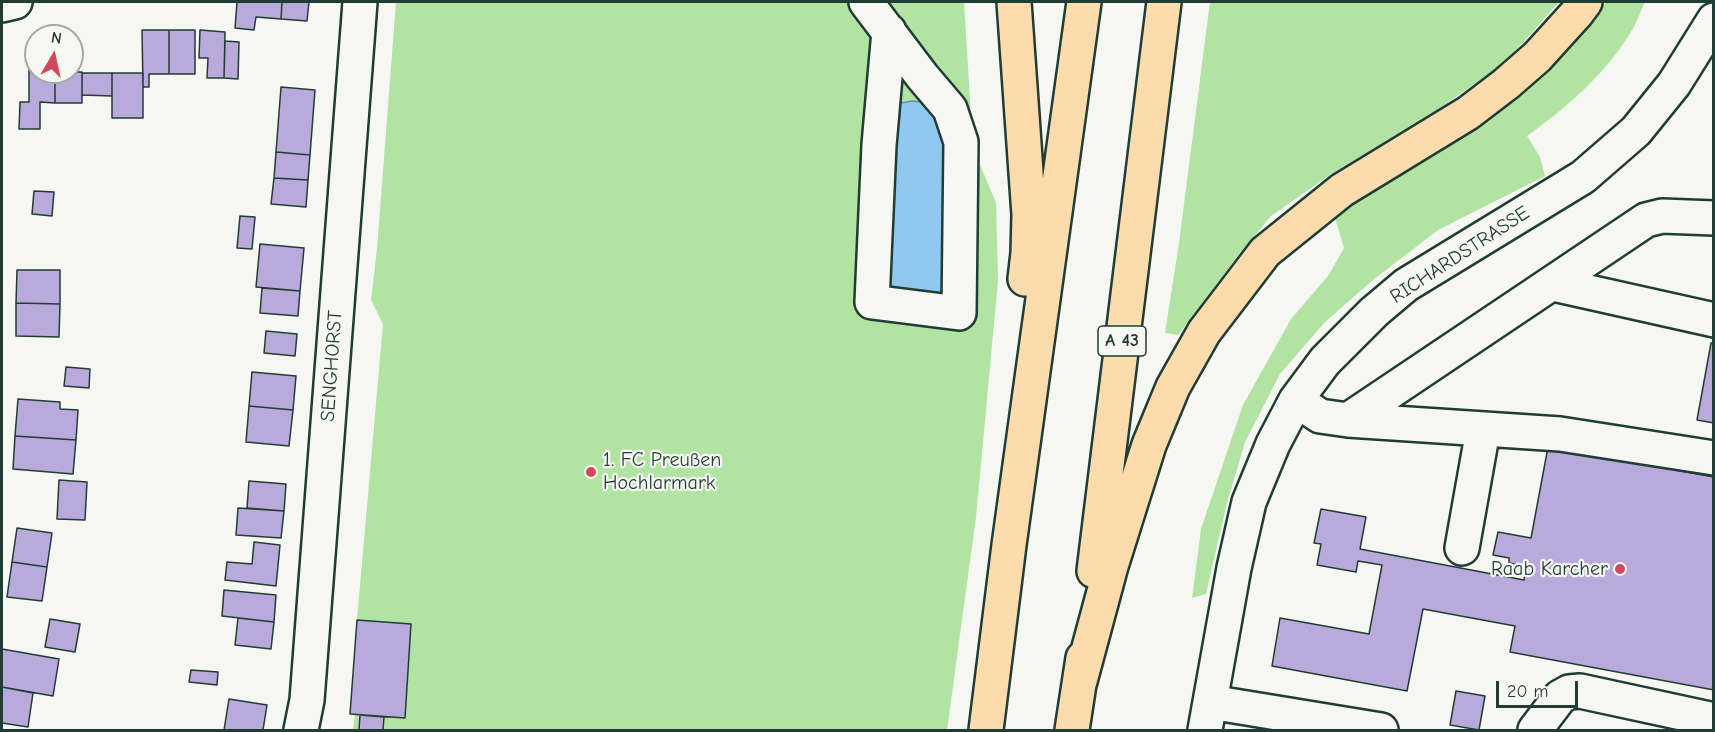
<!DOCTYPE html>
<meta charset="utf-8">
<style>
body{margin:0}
#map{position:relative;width:1715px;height:732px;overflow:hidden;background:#f6f6f2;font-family:"Comic Neue",sans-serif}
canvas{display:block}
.frame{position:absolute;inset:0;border:3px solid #1f3d34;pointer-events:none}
.north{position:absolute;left:24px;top:24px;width:60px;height:60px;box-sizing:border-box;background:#f6f6f2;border:2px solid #a0aca6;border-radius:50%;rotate:9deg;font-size:16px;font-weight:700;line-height:24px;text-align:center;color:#1f3d34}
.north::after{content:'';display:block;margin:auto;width:21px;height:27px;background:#d1495b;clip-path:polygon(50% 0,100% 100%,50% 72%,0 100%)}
.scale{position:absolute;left:1496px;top:681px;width:82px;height:27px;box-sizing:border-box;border:3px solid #1f3d34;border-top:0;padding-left:8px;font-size:18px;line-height:21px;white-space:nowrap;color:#1f3d34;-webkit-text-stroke:4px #f6f6f2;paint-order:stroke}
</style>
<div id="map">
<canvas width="1715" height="732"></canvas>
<div class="frame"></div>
<div class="north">N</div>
<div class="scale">20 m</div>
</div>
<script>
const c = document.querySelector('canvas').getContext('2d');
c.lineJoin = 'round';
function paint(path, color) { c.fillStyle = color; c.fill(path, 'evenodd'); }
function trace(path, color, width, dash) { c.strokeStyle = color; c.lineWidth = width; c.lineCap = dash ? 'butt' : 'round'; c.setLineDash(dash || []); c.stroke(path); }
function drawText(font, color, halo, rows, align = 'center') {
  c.font = font + ' "Comic Neue",sans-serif'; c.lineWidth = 4.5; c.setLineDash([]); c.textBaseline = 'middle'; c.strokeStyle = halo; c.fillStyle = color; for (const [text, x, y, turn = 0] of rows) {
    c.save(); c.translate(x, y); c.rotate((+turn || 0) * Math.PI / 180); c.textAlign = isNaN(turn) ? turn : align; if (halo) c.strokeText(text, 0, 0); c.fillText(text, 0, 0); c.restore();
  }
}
paint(new Path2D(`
 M396,2H964L973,148L996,203L998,281L976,517L947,730H353L355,715L350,714L357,620L383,324L371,300L377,249Z
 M1210,2H1559L1505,63L1441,107L1331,174L1271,216L1236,258L1178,335L1165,333L1179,243Z
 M1607,2H1645C1640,12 1636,25 1629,35C1603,76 1566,108 1527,136L1540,157L1545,176L1438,230L1373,280L1325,322L1280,374L1245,442L1227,503L1206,594L1192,598L1201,529L1243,405L1291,319L1328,276L1344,248L1334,215L1391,180L1522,86Z`), '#b1e3a3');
const water = new Path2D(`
 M912,101L928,103L948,118L949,301L892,292L888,284L894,111L901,103Z`);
paint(water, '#90c8ef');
trace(water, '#6390a4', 1.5);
const building = new Path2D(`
 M237,2H282L281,19L256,17L254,30L235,28Z
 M282,2H309L307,21L281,19Z
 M142,30H169V74H149V87H143Z
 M169,30H195V74H169Z
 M200,30L225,32L224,78H207L208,58H199Z
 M225,41L239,42L238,79L224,78Z
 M29,70H36V72H55V103L40,102V129H19L20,102H29Z
 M55,72H82V103H55Z
 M82,73H112V96L82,95Z
 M112,73H143V118H112Z
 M281,87L315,90L310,155L276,152Z
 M276,152L310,155L308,180L274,178Z
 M274,178L308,180L306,207L271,204Z
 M34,191L54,192L52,216L32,214Z
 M240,216L255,217L252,249L237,248Z
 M260,244L304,248L300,291L256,287Z
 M17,270H60V304L16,303Z
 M262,288L300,291L298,316L260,313Z
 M16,303L60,304L59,337L16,336Z
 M266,331L297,334L295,356L264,353Z
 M1711,343H1714V423L1697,420Z
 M66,367L90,369L89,388L64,386Z
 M252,372L296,376L293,410L249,406Z
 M18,399L60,402V409L78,410L76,440L15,436Z
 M249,406L293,410L289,446L246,442Z
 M15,436L76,440L73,474L13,469Z
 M1548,447L1714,477V690L1510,652L1515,626L1423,609L1407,691L1272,666L1280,618L1369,634L1382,565L1358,561L1356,572L1317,565L1321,544L1314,543L1321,509L1366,517L1360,549L1524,580L1526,566L1509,563V558L1493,555L1498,532L1531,538Z
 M59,480L87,482L85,520L57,519Z
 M249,481L286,484L284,511L247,508Z
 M238,508L284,511L281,538L236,535Z
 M17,528L52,533L47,567L12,562Z
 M254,542L280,545L276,586L225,580L227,562L252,564Z
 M12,562L47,567L42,601L7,597Z
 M224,590L276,595L274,622L222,616Z
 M238,618L274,622L271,649L235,645Z
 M50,619L80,624L75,652L45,647Z
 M357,620L411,624L405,718L350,714Z
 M2,649L59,659L53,696L2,687Z
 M191,670L218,672L217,685L189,682Z
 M2,687L33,693L28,727L2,723Z
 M1456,691L1485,696L1479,730L1450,725Z
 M229,699L267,705L263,730H224Z
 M360,715L384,717L383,730H359Z`);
paint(building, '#b9aadb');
trace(building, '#1f3d34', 1.5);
const minor = new Path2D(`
 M866,2L922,76L950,109L961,142L959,313L872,302L879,145L889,31
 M2,5L15,2
 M1553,284L1714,320
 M1296,400L1320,416L1348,420L1560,434L1714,458
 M1348,420L1646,220L1662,216L1714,218
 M1462,548L1483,430
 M1210,702L1381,730
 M301,730L307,700L360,2
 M1205,730L1234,568L1249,502L1273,444L1296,400L1325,361L1374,312L1406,285L1583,177L1636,131L1674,84L1714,20
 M1535,730L1560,697L1569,692L1580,691L1714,720`);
const highway = new Path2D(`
 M1014,2L1029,215L1028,253L1025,279
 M1094,571L1164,2
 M1080,681L1111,566L1149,445L1173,387L1204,332L1265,252L1342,190L1468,113L1506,84L1537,57L1576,14L1585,2
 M986,730L1009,545L1084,2
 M1072,730L1083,658`);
trace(minor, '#1f3d34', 38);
trace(highway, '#1f3d34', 38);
trace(minor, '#f6f6f2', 33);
trace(highway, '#fcdcac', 33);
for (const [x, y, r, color] of [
 [591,472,6,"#d1495b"],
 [1620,569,6,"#d1495b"]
]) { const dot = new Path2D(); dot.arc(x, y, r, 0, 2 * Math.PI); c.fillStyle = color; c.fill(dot); trace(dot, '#f6f6f2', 2); }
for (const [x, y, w] of [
 [1122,341,48]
]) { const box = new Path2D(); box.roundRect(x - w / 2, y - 15, w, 30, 4.5); c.fillStyle = '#f6f6f2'; c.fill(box); trace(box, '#1f3d34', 1.5); }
drawText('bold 18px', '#1f3d34', null, [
 ["A 43",1122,341]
]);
drawText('20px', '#1f3d34', '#f6f6f2', [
 ["RICHARDSTRASSE",1460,255,-33],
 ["SENGHORST",332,366,-86]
]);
drawText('20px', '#1f3d34', '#f6f6f2', [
 ["1. FC Preußen",603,460],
 ["Hochlarmark",603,483],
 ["Raab Karcher",1608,569,"right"]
], 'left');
</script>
